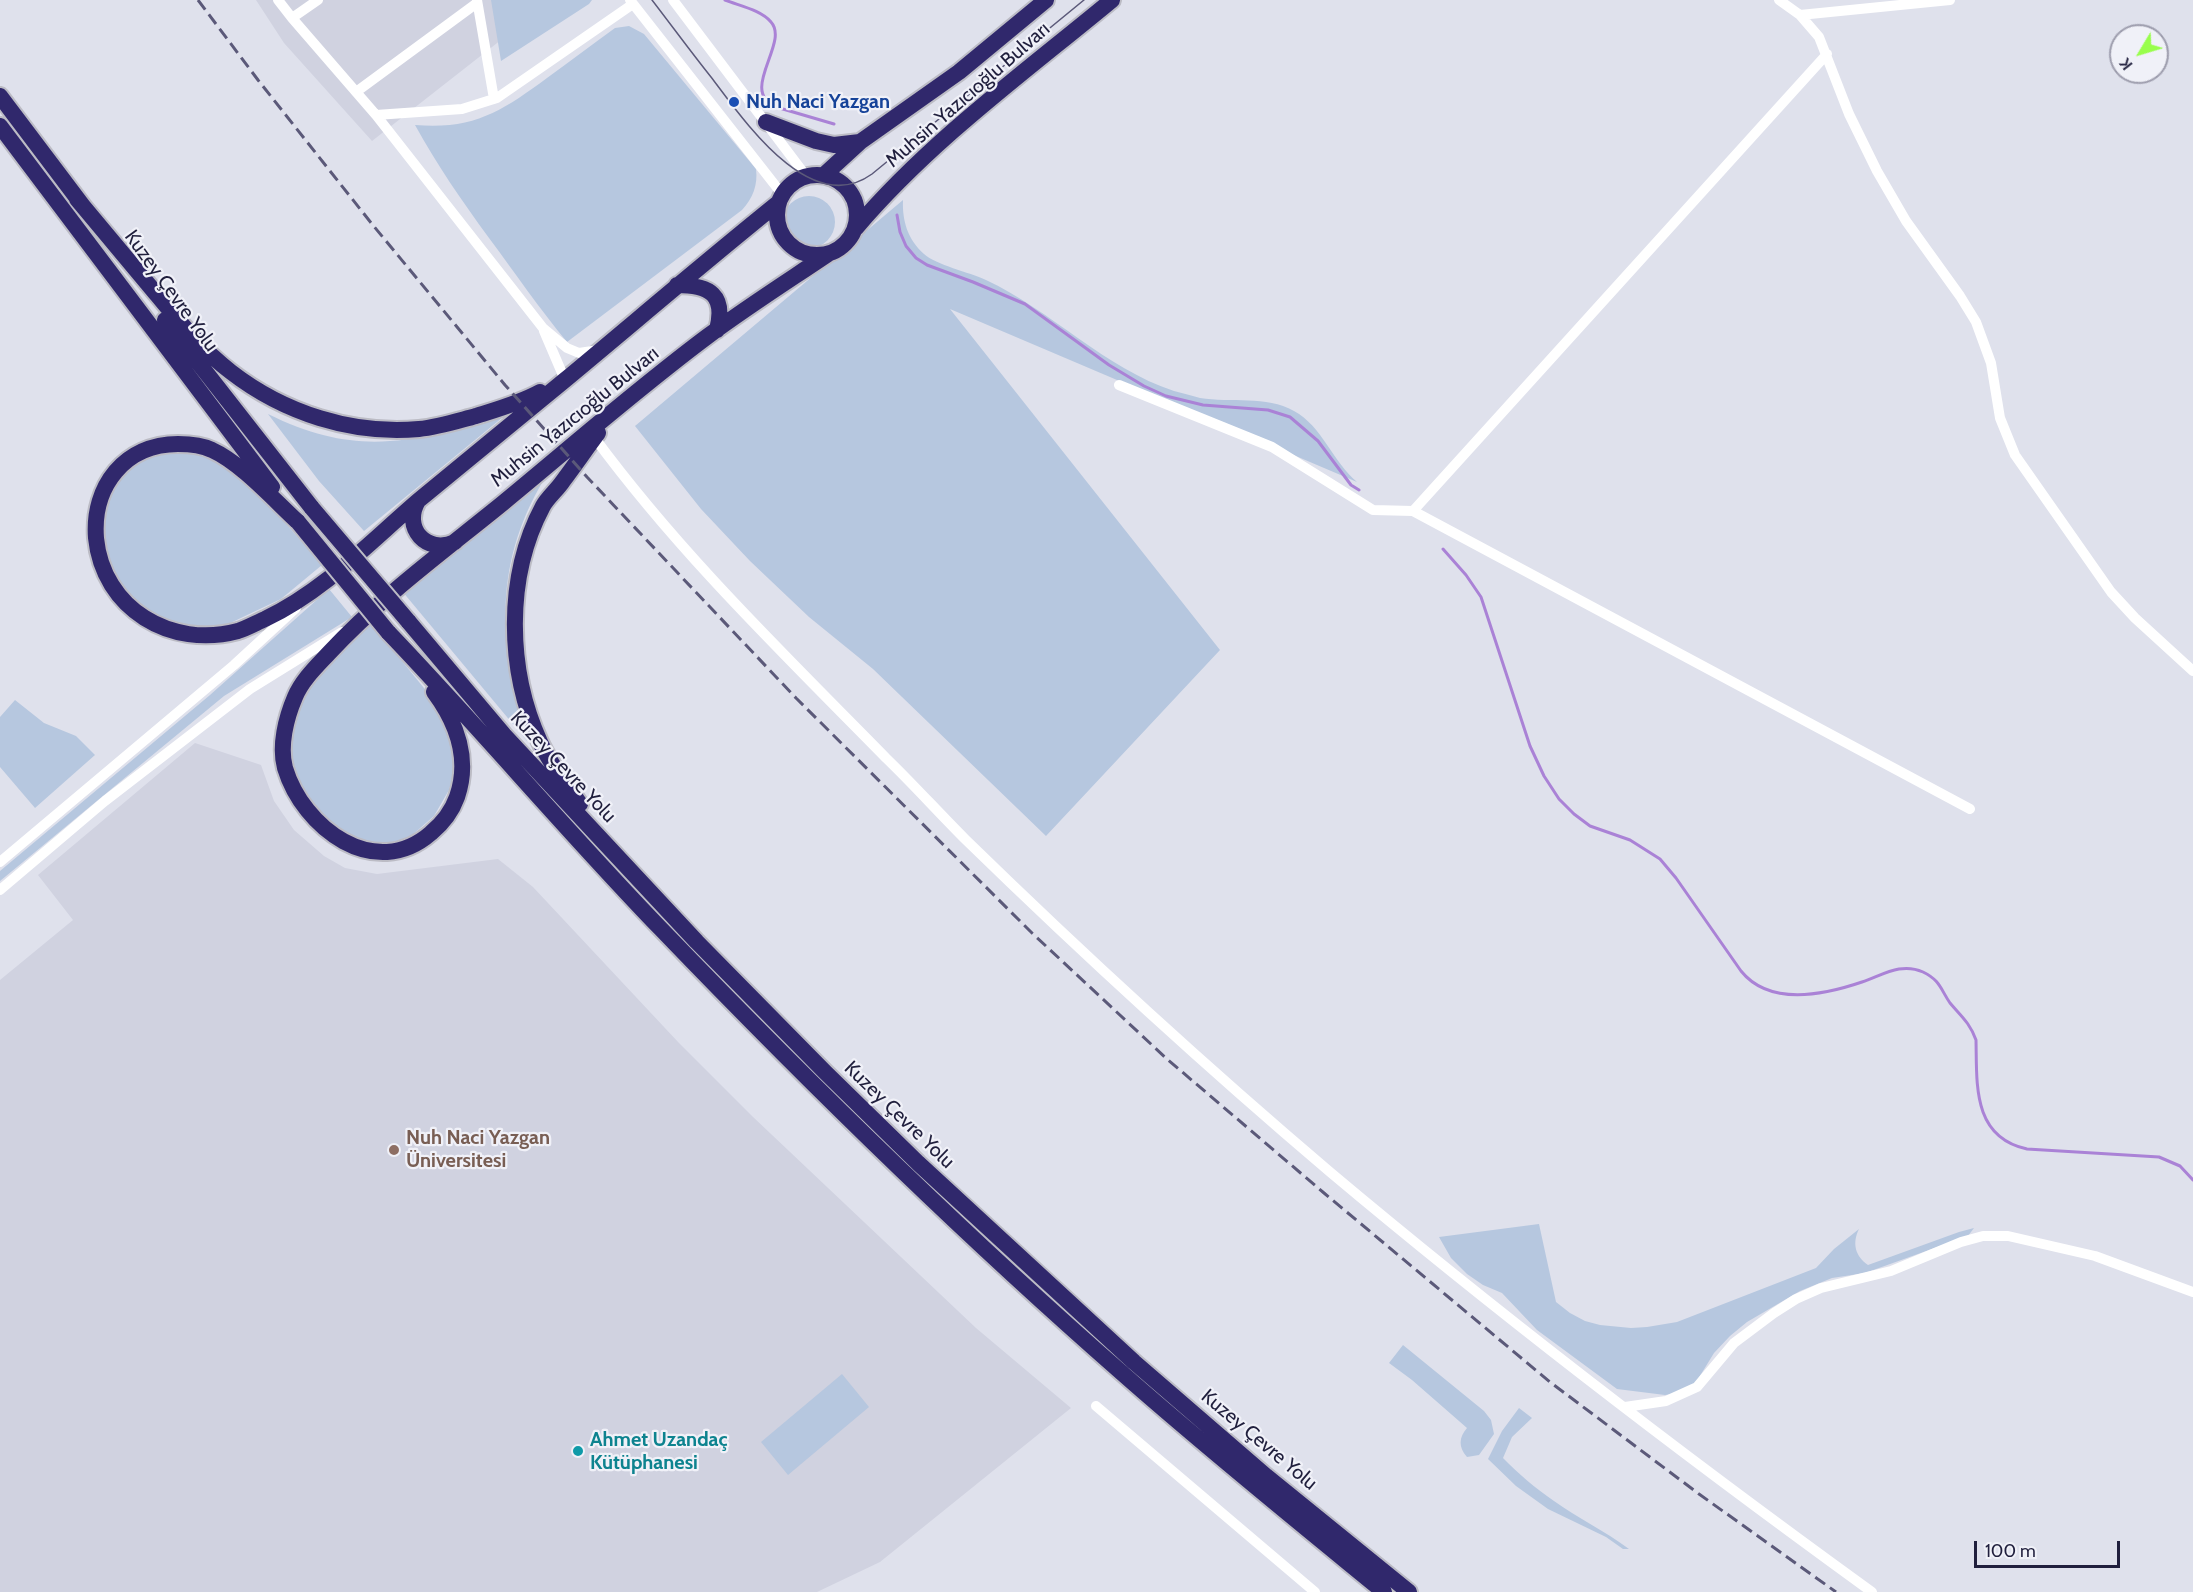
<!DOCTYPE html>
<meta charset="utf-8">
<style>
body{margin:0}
#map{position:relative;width:2193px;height:1592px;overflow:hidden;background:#dfe1ec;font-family:Cabin,sans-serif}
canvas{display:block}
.north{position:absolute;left:2109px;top:24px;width:60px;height:60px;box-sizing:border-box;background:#f0f1f8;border:2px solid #9d9dad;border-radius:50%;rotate:232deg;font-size:16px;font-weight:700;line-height:24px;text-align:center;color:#201f3d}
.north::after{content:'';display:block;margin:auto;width:21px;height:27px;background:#98fe4b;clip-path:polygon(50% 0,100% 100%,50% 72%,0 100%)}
.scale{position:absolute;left:1974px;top:1541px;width:146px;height:27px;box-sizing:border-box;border:3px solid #201f3d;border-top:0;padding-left:8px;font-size:18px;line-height:21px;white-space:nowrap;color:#201f3d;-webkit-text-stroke:4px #f0f1f8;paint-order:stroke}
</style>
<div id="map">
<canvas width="2193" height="1592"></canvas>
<div class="north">K</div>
<div class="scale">100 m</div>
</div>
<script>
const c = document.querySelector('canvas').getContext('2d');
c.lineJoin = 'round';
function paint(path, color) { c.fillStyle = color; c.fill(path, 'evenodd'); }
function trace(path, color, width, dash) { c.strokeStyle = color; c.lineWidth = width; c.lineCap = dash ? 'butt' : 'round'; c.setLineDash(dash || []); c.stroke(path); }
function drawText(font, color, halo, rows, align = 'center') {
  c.font = font + ' Cabin,sans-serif'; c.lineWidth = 4.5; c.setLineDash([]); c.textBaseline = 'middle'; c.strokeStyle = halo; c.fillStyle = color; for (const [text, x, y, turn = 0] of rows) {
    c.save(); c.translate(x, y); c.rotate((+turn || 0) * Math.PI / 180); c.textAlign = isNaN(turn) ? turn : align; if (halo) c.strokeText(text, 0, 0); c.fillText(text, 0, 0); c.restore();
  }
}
paint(new Path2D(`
 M256,0H552L372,141L284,43Z
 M195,743L261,765L274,801L294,830L324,856L345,868L377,874L498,859L533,887L679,1043L752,1116L976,1328L1071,1408L880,1562L817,1592H0V980L73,920L38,875Z`), '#d0d2e0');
paint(new Path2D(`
 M491,0H592L589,4L501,61Z
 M629,26L644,34L756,169C758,185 753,198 742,210L567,342C539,308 515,273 489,238C462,201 437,165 415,125C474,130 502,111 547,78C570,61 592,45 615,28Z
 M783 222a26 26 0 1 1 52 0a26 26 0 1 1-52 0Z
 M903,200C902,221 908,240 924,254C936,265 969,272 986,280C1052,311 1104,368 1174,391C1183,393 1192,396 1200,398C1231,403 1266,395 1294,411C1322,426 1333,462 1357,482L950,309L1220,650L1046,836L873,669L809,617L750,561L701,509L635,426Z
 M508,413L364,531L319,481L268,414C359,459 416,442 508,413Z
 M152,451H202L254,487L322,565L281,599L224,626L196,628L150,616L114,579L99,522L118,474Z
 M548,473C494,558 495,646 531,738L527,741L402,591Z
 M329,589L352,617L224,696L0,881V871L210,695Z
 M371,623L428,693L445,720L455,757L453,775L449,790L434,816L410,837L394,843L376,845L338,832L304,794L294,769L291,749V729L310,682Z
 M15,700L44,723L76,736L95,755L35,808L0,767V717Z
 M1539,1224L1556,1302L1570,1313L1585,1321L1600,1325L1631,1328L1647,1327L1677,1322L1816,1268L1834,1249L1859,1229C1852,1243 1855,1256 1868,1265L1959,1232L1974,1228L1968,1236L1865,1273L1832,1278L1800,1291L1747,1322L1730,1336L1714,1353L1695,1384L1673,1394L1665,1395L1617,1389L1537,1330L1502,1293L1483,1285L1467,1274L1451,1258L1439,1237Z
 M1403,1345L1484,1411L1491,1420L1494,1434L1479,1455L1467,1457C1458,1447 1459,1437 1467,1428L1412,1380L1389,1363Z
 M842,1374L869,1407L788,1475L761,1442Z
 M1519,1408L1532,1418L1512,1437L1503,1458C1519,1474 1535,1488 1554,1501C1578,1518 1605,1531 1629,1549H1623L1606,1537L1548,1509L1516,1486L1488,1459L1502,1431Z`), '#b6c7df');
trace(new Path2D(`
 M725,0C740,6 761,10 771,22C790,43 738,91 776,107L834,124
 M897,215L900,232L906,246L916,258L927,265L973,282L1025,304L1109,365L1144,386L1166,396L1203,405L1268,410L1290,417L1318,441L1351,485L1359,490
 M1443,549L1466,575L1481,597L1530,746L1544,776L1559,799L1574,814L1590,826L1630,840L1660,859L1676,878L1741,971C1770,1007 1824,995 1862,982C1883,975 1901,962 1923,972C1940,980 1941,990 1950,1003C1961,1016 1970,1023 1976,1040C1977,1084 1972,1137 2027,1149L2159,1157L2180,1166L2193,1180`), '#aa82d6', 3);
const highway = new Path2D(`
 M0,96L83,206
 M766,122L816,141L834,145L860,142
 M0,126L272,487
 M777 215a40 40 0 1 1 80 0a40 40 0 1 1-80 0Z
 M824,175L860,142L959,72L1046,0
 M77,199C102,229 128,260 153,290C177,319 201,349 231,372C284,413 352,435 419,429C439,427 457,421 476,416C498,409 520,403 540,392
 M856,228C930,141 1025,72 1112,0
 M677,285C710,285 726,295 717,330
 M165,320L312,508
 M418,501C402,528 427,555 455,542
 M298,522C274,500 241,463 212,450C202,445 189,444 178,444C125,444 92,486 96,538C103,609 171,649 238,631C247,628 256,623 265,619C324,591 370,542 419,500C467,460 516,420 565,380C636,321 706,261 778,203
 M408,621L504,735L697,942L825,1072L918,1163L1134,1362L1266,1476L1409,1592
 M388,632C481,729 568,833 661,929C809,1083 962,1233 1122,1373C1208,1449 1296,1520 1384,1592
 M434,692C457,723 470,760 457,797C452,811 443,823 431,833C375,882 303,828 285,768C279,746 286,718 295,697C302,680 317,666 329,653C381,597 444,551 503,503C571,447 637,389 708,336C747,307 788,281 828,254
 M580,804C566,784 550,764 540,742C507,670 505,577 543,506C548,497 557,490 563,481C575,465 586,449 598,433`);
trace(highway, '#bcbcc5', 20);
trace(new Path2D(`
 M278,0L292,18L376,115L543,328L567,348L579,353L599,350
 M477,0L494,99
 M630,0L782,194
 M673,0L806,176
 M1779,0L1800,15L1819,37L1849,114L1877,171L1906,221L1960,296L1976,322L1991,363L2000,418L2015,455L2111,592L2135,618L2193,671
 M1800,15L1950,0
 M292,18L318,0
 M356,92L477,3
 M376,115L462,109L497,98L633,4
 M544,331L565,380
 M1119,385L1272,447L1373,510L1413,511L1827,54
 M594,437C680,554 785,655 886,758C913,784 938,812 965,839C1083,954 1204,1065 1330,1172C1505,1319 1687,1458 1872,1592
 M1413,511L1970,809
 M0,862L234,665L296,608
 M0,890L105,801L250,689L342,632
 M1096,1406L1315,1592
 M1625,1407L1666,1401L1697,1387L1734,1343L1774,1313L1796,1299L1821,1288L1891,1271L1961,1242L1983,1236H2008L2095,1256L2193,1292`), '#fff', 10);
trace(highway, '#30286c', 16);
trace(new Path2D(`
 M652,0C672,26 691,52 711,77C743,119 810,219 872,174L1084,0`), '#5b5979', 1.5);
trace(new Path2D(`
 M198,0L258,80L372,224L505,385L587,477L796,698L1032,933L1167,1059L1324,1193L1550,1382L1699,1494L1836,1592`), '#5b5979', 3, [12, 6]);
const highwayBridge = new Path2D(`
 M312,508L408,621
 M298,522L388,632`);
trace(highwayBridge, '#bcbcc5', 20, []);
trace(highwayBridge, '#30286c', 16);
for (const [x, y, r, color] of [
 [734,102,6,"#1a4fb4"],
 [394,1150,6,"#8d6e63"],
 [578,1451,6,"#0f9aa8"]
]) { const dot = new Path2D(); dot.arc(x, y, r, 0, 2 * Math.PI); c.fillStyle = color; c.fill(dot); trace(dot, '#f0f1f8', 2); }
drawText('20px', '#201f3d', '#f0f1f8', [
 ["Muhsin Yazıcıoğlu Bulvarı",968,95,-41],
 ["Kuzey Çevre Yolu",171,291,54],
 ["Muhsin Yazıcıoğlu Bulvarı",575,417,-39],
 ["Kuzey Çevre Yolu",563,767,47],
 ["Kuzey Çevre Yolu",899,1115,44],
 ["Kuzey Çevre Yolu",1259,1440,40]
]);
drawText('bold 20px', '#164399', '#f0f1f8', [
 ["Nuh Naci Yazgan",746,102]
], 'left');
drawText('bold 20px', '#785e54', '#f0f1f8', [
 ["Nuh Naci Yazgan",406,1138],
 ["Üniversitesi",406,1161]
], 'left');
drawText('bold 20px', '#0d838f', '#f0f1f8', [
 ["Ahmet Uzandaç",590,1440],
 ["Kütüphanesi",590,1463]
], 'left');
</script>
